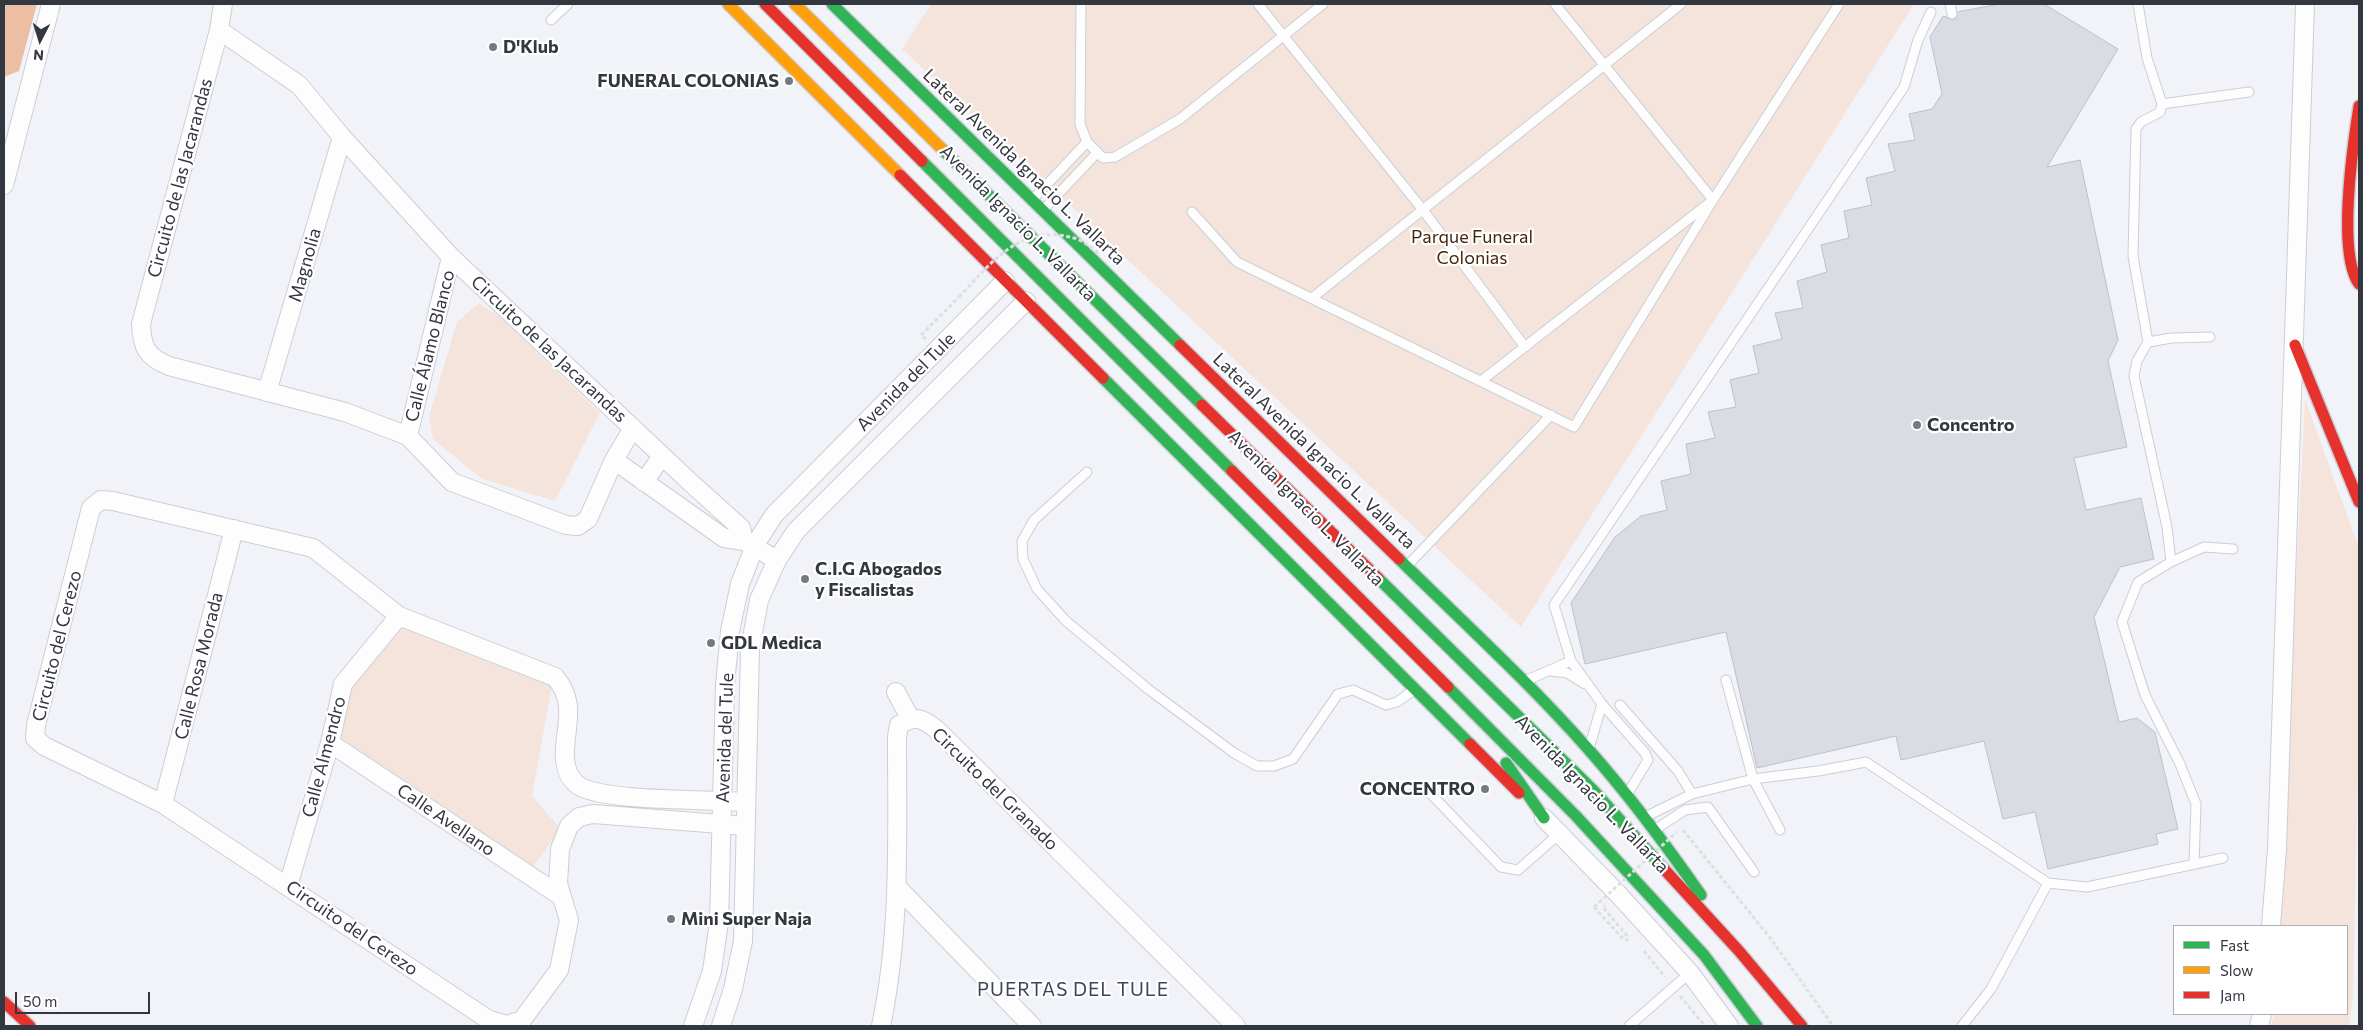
<!DOCTYPE html>
<meta charset="utf-8">
<style>
body{margin:0}
#map{position:relative;width:2363px;height:1030px;overflow:hidden;background:#f2f3f9;font-family:Commissioner,sans-serif}
canvas{display:block}
.frame{position:absolute;inset:0;border:5px solid #333740;pointer-events:none}
.legend{position:absolute;left:2173px;top:925px;width:175px;height:90px;box-sizing:border-box;background:#fff;border:1px solid #adafb3;margin:0;padding:6px 9px;list-style:none;font-size:15px;color:#333740}
.legend li{display:flex;align-items:center;gap:10px;height:25px}
.legend b{width:25px;border:1px solid #adafb3}
.north{position:absolute;left:15px;top:15px;width:50px;height:50px;-webkit-text-stroke:4px #fff;paint-order:stroke;rotate:185deg;font-size:14px;font-weight:700;line-height:20px;text-align:center;color:#333740}
.north::after{content:'';display:block;margin:auto;width:18px;height:22px;background:#333740;clip-path:polygon(50% 0,100% 100%,50% 72%,0 100%)}
.scale{position:absolute;left:15px;top:992px;width:135px;height:22px;box-sizing:border-box;border:2px solid #333740;border-top:0;padding-left:6px;font-size:15px;line-height:18px;white-space:nowrap;color:#333740;-webkit-text-stroke:4px #fff;paint-order:stroke}
</style>
<div id="map">
<canvas width="2363" height="1030"></canvas>
<div class="frame"></div>
<ul class="legend">
<li><b style="height:6px;background:#30b455"></b>Fast</li>
<li><b style="height:6px;background:#ff9f0a"></b>Slow</li>
<li><b style="height:6px;background:#e5322d"></b>Jam</li>
</ul>
<div class="north">N</div>
<div class="scale">50 m</div>
</div>
<script>
const c = document.querySelector('canvas').getContext('2d');
c.lineJoin = 'round';
function paint(path, color) { c.fillStyle = color; c.fill(path, 'evenodd'); }
function trace(path, color, width, dash) { c.strokeStyle = color; c.lineWidth = width; c.lineCap = dash ? 'butt' : 'round'; c.setLineDash(dash || []); c.stroke(path); }
function drawText(font, color, halo, rows, align = 'center') {
  c.font = font + ' Commissioner,sans-serif'; c.lineWidth = 4.5; c.setLineDash([]); c.textBaseline = 'middle'; c.strokeStyle = halo; c.fillStyle = color; for (const [text, x, y, turn = 0] of rows) {
    c.save(); c.translate(x, y); c.rotate((+turn || 0) * Math.PI / 180); c.textAlign = isNaN(turn) ? turn : align; if (halo) c.strokeText(text, 0, 0); c.fillText(text, 0, 0); c.restore();
  }
}
paint(new Path2D(`
 M931,4H1914L1521,627L902,49Z
 M479,303L501,318L600,413L555,501L482,479L433,439L429,416L457,322Z
 M2305,399L2359,548V731L2353,995L2349,1026H2271L2274,1014H2347V926H2279Z
 M400,622L552,685L532,796L561,829L530,871L337,742L349,691Z`), '#f5e4dc');
paint(new Path2D(`
 M4,4H37L19,71L4,77Z`), '#ecbfa5');
const building = new Path2D(`
 M2000,4H2044L2118,49L2047,167L2080,160L2118,340L2108,361L2127,447L2074,458L2086,510L2141,498L2154,559L2120,567L2094,617L2119,722L2137,718L2155,732L2178,829L2156,834L2158,844L2048,869L2035,812L2003,819L1984,741L1901,760L1896,736L1757,768L1726,632L1585,664L1571,603L1615,537L1641,516L1667,510L1661,481L1691,474L1686,444L1715,438L1708,412L1736,407L1730,380L1759,373L1753,346L1782,339L1775,313L1803,308L1797,281L1827,272L1821,245L1849,238L1844,211L1872,205L1866,178L1895,171L1888,144L1915,140L1909,114L1932,109L1942,94L1930,37L1943,16L1954,20L1958,12Z`);
paint(building, '#dadce3');
trace(building, '#bec0c7', 1);
const lane = new Path2D(`
 M1081,4L1080,124L1087,142L1103,158L1115,157L1180,119L1323,4
 M1258,4L1423,210L1525,347
 M1950,4L1952,14
 M2138,4L2147,58L2162,104L2160,112L2141,122L2136,129L2133,256L2148,342L2137,361L2134,376L2167,527L2171,562
 M551,20L568,4
 M2162,104L2249,92
 M1034,198L1087,142
 M1044,209L1097,153
 M1192,212L1237,262L1574,427L1713,200L1839,4
 M1312,298L1681,4
 M2148,342L2172,338L2210,337
 M1481,381L1713,200L1555,4
 M1087,472L1034,520L1022,541L1023,559L1037,589L1066,621L1148,689L1234,753L1257,766H1274L1293,759L1338,694L1353,690L1386,705L1397,702L1414,690
 M1408,565L1551,415
 M1551,671L1567,673L1585,684
 M1726,680L1753,779L1780,830
 M1525,681L1571,661
 M1602,704L1645,753L1648,760L1628,793
 M1620,705L1678,771L1692,794
 M1590,745L1602,704L1571,661L1554,605L1904,87L1918,40L1931,12
 M1430,793L1501,867L1518,870L1559,834
 M1647,816L1692,794L1753,779L1818,771L1866,762L2048,883L2087,887L2223,858
 M1656,829L1685,810L1708,807L1754,872
 M2194,864L2196,804L2180,764L2145,695L2122,622L2138,582L2171,562L2204,547L2233,549
 M1629,1026L1692,971
 M1962,1026L1991,989L2048,883`);
const street = new Path2D(`
 M223,4L219,30L141,324C142,348 147,357 169,366L345,412L408,436L452,482L566,525L578,526L588,519L614,460L633,428
 M219,30L299,85L342,137L451,257L691,483L741,528L744,541
 M4,185L51,4
 M267,392L342,137
 M408,436L451,257
 M614,460L724,538L744,541L777,560
 M644,482L662,456
 M896,692L910,718
 M330,743L562,897
 M163,804L234,529
 M1544,818L1618,894L1690,973L1729,1026
 M746,826L593,814L579,817L569,826L560,849L558,884L569,920L559,970L522,1020L507,1025L489,1020L163,804L44,746L35,738L36,725L91,508L101,500L113,501L313,548L399,616L555,677C575,701 567,719 565,749C564,763 567,778 579,786C606,802 710,799 746,802
 M288,886L330,743L343,684L399,616
 M896,886L1032,1026
 M2271,926L2277,849L2305,4
 M693,1026L712,971L719,922L725,685L730,631L740,584L756,543L774,515L1005,281
 M721,1026L733,989L743,941L750,649L759,600L777,560L796,531L1026,301
 M881,1026C901,931 897,834 897,737L899,725C915,715 922,718 936,729L1236,1026
 M2259,1026L2262,1014`);
const fast = new Path2D(`
 M832,4L1180,345
 M942,149L1202,405
 M922,161L1232,471
 M1103,378L1470,744
 M1399,559C1463,622 1530,683 1589,750C1630,796 1666,845 1701,895
 M1378,578L1594,791L1664,869
 M1448,687L1576,816L1704,955L1757,1026
 M1506,763L1544,818`);
const slow = new Path2D(`
 M728,4L900,175
 M795,4L942,149`);
const jam = new Path2D(`
 M765,4L922,161
 M2359,106C2353,144 2337,254 2359,284
 M900,175L1103,378
 M1180,345L1399,559
 M2295,345L2359,502
 M1202,405L1378,578
 M1232,471L1448,687
 M1470,744L1519,793
 M1664,869L1739,951L1802,1026
 M4,1002L30,1026`);
trace(lane, '#ccced6', 11);
trace(street, '#ccced6', 20);
trace(fast, '#ccced6', 14);
trace(slow, '#ccced6', 14);
trace(jam, '#ccced6', 14);
trace(new Path2D(`
 M926,339L921,335L959,297
 M1683,830L1771,939L1833,1026
 M1594,907L1624,940H1627L1628,937L1603,907L1605,905
 M1644,951L1665,977
 M1680,996L1705,1026`), '#dedfe0', 3, [4, 2.5]);
trace(lane, '#fdfdfe', 9);
trace(street, '#fdfdfe', 18);
trace(fast, '#30b455', 11);
trace(slow, '#ff9f0a', 11);
trace(jam, '#e5322d', 11);
trace(new Path2D(`
 M959,297C992,262 1020,223 1074,238C1083,240 1092,249 1100,254
 M1594,907L1677,832`), '#dedfe0', 3, [4, 2.5]);
for (const [x, y, r, color] of [
 [493,47,5,"#767981"],
 [789,81,5,"#767981"],
 [1917,425,5,"#767981"],
 [805,579,5,"#767981"],
 [711,643,5,"#767981"],
 [1485,789,5,"#767981"],
 [671,919,5,"#767981"]
]) { const dot = new Path2D(); dot.arc(x, y, r, 0, 2 * Math.PI); c.fillStyle = color; c.fill(dot); trace(dot, '#fff', 2); }
drawText('bold 18px', '#333740', '#fff', [
 ["D'Klub",503,47],
 ["FUNERAL COLONIAS",779,81,"right"],
 ["Concentro",1927,425],
 ["C.I.G Abogados",815,569],
 ["y Fiscalistas",815,590],
 ["GDL Medica",721,643],
 ["CONCENTRO",1475,789,"right"],
 ["Mini Super Naja",681,919]
], 'left');
drawText('18px', '#333740', '#fff', [
 ["Lateral Avenida Ignacio L. Vallarta",1024,167,44],
 ["Circuito de las Jacarandas",180,178,-75],
 ["Avenida Ignacio L. Vallarta",1018,223,45],
 ["Magnolia",305,265,-74],
 ["Calle Álamo Blanco",430,346,-76],
 ["Circuito de las Jacarandas",549,349,43],
 ["Avenida del Tule",906,382,-45],
 ["Lateral Avenida Ignacio L. Vallarta",1314,451,44],
 ["Avenida Ignacio L. Vallarta",1306,508,45],
 ["Circuito del Cerezo",57,646,-76],
 ["Calle Rosa Morada",199,666,-76],
 ["Avenida del Tule",725,738,-88],
 ["Calle Almendro",324,757,-75],
 ["Circuito del Granado",995,789,44],
 ["Avenida Ignacio L. Vallarta",1592,794,46],
 ["Calle Avellano",446,820,34],
 ["Circuito del Cerezo",352,928,34]
]);
drawText('18px', '#46250e', '#fff', [
 ["Parque Funeral",1472,237],
 ["Colonias",1472,258]
]);
c.letterSpacing = '1px';
drawText('19px', '#3f4559', '#fff', [
 ["PUERTAS DEL TULE",1073,990]
]);
c.letterSpacing = '0px';
</script>
